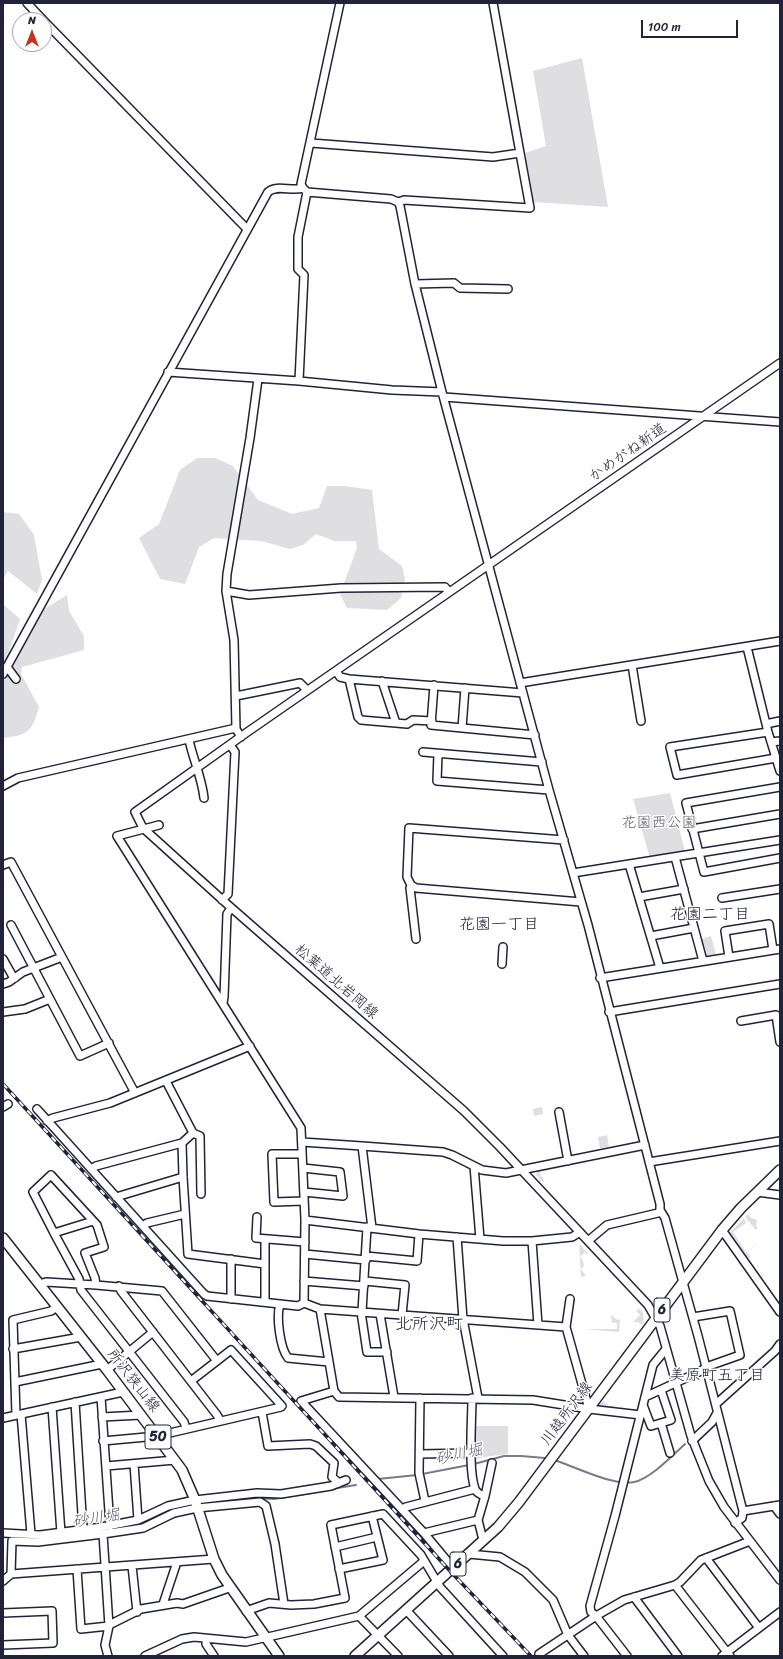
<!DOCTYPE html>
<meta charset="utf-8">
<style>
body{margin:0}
#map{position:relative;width:783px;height:1659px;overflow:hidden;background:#fff;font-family:Sriracha,sans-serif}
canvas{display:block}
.frame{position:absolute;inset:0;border:4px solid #22223b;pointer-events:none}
.north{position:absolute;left:12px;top:12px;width:40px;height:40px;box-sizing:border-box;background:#fff;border:1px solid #a7a7b1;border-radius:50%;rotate:0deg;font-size:11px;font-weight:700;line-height:16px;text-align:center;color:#22223b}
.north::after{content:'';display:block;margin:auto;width:14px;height:18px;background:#c8321e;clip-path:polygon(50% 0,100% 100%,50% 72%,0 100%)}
.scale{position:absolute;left:641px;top:20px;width:97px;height:18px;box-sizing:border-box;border:2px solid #22223b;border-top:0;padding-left:5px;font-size:12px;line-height:14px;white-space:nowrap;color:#22223b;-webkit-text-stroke:3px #fff;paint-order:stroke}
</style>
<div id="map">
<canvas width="783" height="1659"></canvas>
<div class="frame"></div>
<div class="north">N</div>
<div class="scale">100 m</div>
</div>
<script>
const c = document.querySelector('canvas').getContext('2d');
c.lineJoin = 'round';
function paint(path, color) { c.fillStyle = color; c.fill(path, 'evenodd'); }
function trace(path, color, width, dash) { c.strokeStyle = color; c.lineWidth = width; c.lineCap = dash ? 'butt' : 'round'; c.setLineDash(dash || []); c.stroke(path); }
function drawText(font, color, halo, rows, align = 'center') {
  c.font = font + ' Sriracha,"Klee One",sans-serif'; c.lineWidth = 3; c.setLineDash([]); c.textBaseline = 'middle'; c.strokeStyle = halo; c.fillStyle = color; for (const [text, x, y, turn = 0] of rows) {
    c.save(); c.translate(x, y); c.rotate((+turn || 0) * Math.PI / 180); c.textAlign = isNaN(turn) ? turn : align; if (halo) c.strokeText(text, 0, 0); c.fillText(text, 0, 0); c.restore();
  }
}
paint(new Path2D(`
 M582,58L608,207L534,202L525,153L546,146L533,71Z
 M197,458H215L233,466L258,500L292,514L319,508L327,486H345L372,490L379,549L402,566L405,579L401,598L387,610L347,608L340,594L357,548L356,541H334L316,534L303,545L290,549L261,541L214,538L199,547L185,584L160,579L139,538L159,524L180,470Z
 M3,512L19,514L34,535L42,580L37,594L8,571L3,579Z
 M67,595L69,611L84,636V650L22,667L21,674L39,707C32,732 28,735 3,738V604L20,619L7,657L14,663L44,609Z
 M670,793L685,851L650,858L633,799Z
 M711,936L716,954L705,956L701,939Z
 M542,1107L543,1114L534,1116L533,1109Z
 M607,1135L609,1147L600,1148L598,1137Z
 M588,1159L577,1164L540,1172L541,1177H543L544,1182H542L536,1175L538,1169Z
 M748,1214L751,1218L757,1220L756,1226L758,1228L756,1230L745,1217Z
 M744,1218L746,1223L733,1232L746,1252L761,1242L747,1252L751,1257L748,1258L730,1232Z
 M579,1243L588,1254L587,1255L585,1252L580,1257L583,1260L584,1266L581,1269L586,1276L581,1277Z
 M639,1308L643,1313L644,1323L642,1325L638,1322H633L640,1315L636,1311Z
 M611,1314L617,1320L618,1319L620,1320L619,1332L583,1329H617V1323H612Z
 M603,1401L610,1407L612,1405L619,1410L623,1405L622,1410L593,1408L599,1402L601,1403Z
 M474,1426H508V1454L484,1457L474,1460Z`), '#dfdfe2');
trace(new Path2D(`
 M752,1376L764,1366
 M557,1461C578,1468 613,1486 634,1482C650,1479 673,1455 685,1444
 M474,1464L504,1456H521L545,1458
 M378,1479L417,1475L469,1465
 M331,1489L356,1485
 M205,1503L256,1498L274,1499L323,1491
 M161,1513L171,1509
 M114,1529L129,1525
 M3,1537L30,1538`), '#7a7a88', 2);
const minor = new Path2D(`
 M27,3L43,20
 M340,3L301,184L303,188L307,192L391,199L398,202L400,206L415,284L442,392L549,790L588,925L660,1204V1210L658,1213L607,1225L588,1241
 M493,3L520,153
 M44,21L247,229
 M311,143L493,157L520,153L530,208L404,200L398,202
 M415,284L454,283L460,288L508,289
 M780,363L246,733L135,812L143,828L227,904L464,1111L500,1147L648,1305L660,1326L691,1436L709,1481L724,1507L780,1580
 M168,372L299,381L392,390L442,392
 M299,381L304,275L298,269V237L307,192
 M444,397L780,422
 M226,591L249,595L341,588L445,587L449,592
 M747,647L768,732L780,771
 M632,665L641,721
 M7,667L16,679
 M336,671L340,677L349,679L523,693
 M3,674L268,192C277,184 292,192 303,188
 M349,679L358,717L361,720L407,724L413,720L432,721
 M382,681L396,723
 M520,683L780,641
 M434,685L431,725L535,735
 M236,696L300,683L307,690
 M766,724L780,721
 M462,728L465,688
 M768,732L670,747L677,775L776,758
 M241,737L236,729L234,640L226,591L227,574L250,438L258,379
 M189,740C193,759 202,778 204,798
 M771,742L780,741
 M423,752L542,762
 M438,754L437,781L549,790
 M3,786L18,778L236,728
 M780,787L686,803L704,872L780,858
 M159,825L117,836L301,1128L305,1220L304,1303L320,1309L566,1327L589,1409
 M692,829L780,814
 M675,857L703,961
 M629,864L660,968
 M3,865L11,862L135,1093
 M573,873L780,840
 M411,885L416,888L581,902
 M639,897L684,889
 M722,898L780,889
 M222,900L228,894L235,752L230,745
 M11,925L80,1056L109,1043
 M651,936L694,928
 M416,939L410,888L411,885L407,877L409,828L564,840
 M729,957L725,931L769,924L773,950
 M3,959L12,975L15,978
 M502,964L503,947
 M600,978L780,949
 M3,984L9,982L23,972L62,957
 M223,1003L224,997L227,914L231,908
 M3,1012L25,1009L50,999
 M609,1012L780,984
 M741,1021L776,1015L780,1042
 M166,1081L193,1133L182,1143L183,1177L188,1254L265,1264
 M3,1107L8,1104
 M37,1109L204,1294L207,1296L298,1306L304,1303
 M559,1112L568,1161
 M47,1121L53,1118L110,1103L250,1046
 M193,1133L200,1136L201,1194
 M302,1142L362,1146L372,1228
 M362,1146L443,1152L452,1155L482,1170L506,1173L645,1145
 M302,1154H272L274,1202L304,1201
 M649,1162L780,1141
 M474,1166L480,1239
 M303,1168L340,1172L343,1196L304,1192
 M91,1169L96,1166L182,1143
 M757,1192L780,1195
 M116,1197L183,1177
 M660,1210L665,1218L698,1336L743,1511L742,1518L735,1523
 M257,1217L256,1238L305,1242
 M305,1220L419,1234L503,1241H532L572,1237L580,1232
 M143,1226L147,1223L185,1214
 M722,1230L780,1312
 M54,1233L93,1221
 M457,1237L463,1319L478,1398
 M265,1239V1302
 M532,1241L538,1325
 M305,1254L366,1260
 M366,1256L417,1261L419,1234
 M231,1259V1299
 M304,1281L364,1286
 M365,1281L405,1285L402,1315
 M39,1284L46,1282L96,1285L162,1291L217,1361
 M96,1285L95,1278L85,1253L104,1247L97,1225L51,1175L33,1192L54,1233L79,1279L81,1290L184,1422L186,1428
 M119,1286L121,1291L217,1415L220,1420
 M280,1304C276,1317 280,1348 288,1358L329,1362
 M320,1309L334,1391L301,1401L424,1533L453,1568
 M361,1312L367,1352H387
 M362,1312L367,1227
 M380,1314L394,1397
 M566,1327L570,1299
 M13,1349L81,1337
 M107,1370L153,1332
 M15,1382L102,1364
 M334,1391L339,1397L533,1400L589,1409L641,1415
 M101,1397L110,1526
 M645,1397L701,1371L706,1367L740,1355L730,1311L693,1317
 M420,1398L419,1473L425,1501
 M472,1398C472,1420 468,1470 475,1489C477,1493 481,1495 485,1496
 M75,1402L83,1530
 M716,1404L775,1351L780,1344
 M643,1405L651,1426L671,1420L661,1390
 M52,1407L61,1533
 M262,1412L268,1446L310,1444L316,1446L334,1463L332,1477L339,1483
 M21,1414L31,1534
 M16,1415L13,1320L51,1311L57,1307
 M102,1417L141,1415
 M3,1418L123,1392
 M661,1423L670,1453
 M103,1441L157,1436L281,1407L282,1406L231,1350L191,1381
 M692,1441L712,1422L717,1413
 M420,1454L472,1453
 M134,1464L138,1520
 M106,1466L175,1460
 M774,1506L780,1514
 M402,1509L406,1507L475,1489
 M743,1511L780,1505
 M478,1520L482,1536L484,1540
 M3,1533L40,1535L102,1527L138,1520L168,1506L195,1500L257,1493L281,1494L331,1486L346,1480
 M424,1533L478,1520L485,1496L492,1463
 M335,1547L377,1537
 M469,1554L500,1557L525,1572L553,1600L568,1635L584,1656
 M706,1558L759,1628
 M132,1566L137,1612
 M77,1569L81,1629L109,1626L103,1534
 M339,1569L383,1560L372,1516
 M11,1574L12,1541L38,1542L103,1534L143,1528L174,1513L197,1508L260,1502L266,1506L275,1544L284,1604
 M3,1581L11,1574L214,1559
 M675,1585L730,1656
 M634,1597L678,1656
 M163,1604L177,1562
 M406,1610L449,1656
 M246,1611L269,1603L291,1605L314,1604L345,1598L331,1525L383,1514L421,1555L440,1587L503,1656
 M3,1613L52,1611L53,1643L3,1645
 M359,1616L398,1656
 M206,1639V1644L214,1656
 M539,1654L596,1616L624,1600L675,1585L680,1582L701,1560L750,1541
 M108,1656L105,1645L109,1626L111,1624L141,1609L177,1603L183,1604L229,1588
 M145,1656L182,1639L194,1637L246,1642L359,1616L424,1561
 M627,1656L596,1616L591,1612L590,1606L615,1516L653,1365L666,1349
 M722,1656L780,1612`);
const major = new Path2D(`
 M3,1238L107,1370L182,1470L195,1500L214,1559L222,1575L279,1656
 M355,1656L498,1527L519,1502L722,1230L741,1208L780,1170`);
trace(minor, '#22223b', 10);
trace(major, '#22223b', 12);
trace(minor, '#fff', 7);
trace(major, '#fff', 9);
const rail = new Path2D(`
 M3,1084L450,1571L531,1656`);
trace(rail, '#22223b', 3.5);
trace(rail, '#fff', 2, [6]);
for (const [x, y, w] of [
 [662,1310,16],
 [158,1437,26],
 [458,1564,16]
]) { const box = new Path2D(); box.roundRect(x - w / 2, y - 12, w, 24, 3); c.fillStyle = '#fff'; c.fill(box); trace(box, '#22223b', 1); }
drawText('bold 14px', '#22223b', null, [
 ["6",662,1310],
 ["50",158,1437],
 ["6",458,1564]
]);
drawText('15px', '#22223b', '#fff', [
 ["かめがね新道",628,453,-35],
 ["松葉道北岩岡線",336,982,41],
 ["所沢狭山線",133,1381,52],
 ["川越所沢線",567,1414,-53]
]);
drawText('15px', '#5b5b6d', '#fff', [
 ["花園西公園",659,823]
]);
drawText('16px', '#22223b', '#fff', [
 ["花園二丁目",710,915],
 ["花園一丁目",499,925],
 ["美原町五丁目",717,1376]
]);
drawText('italic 16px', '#5c5c6f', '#fff', [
 ["砂川堀",459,1455,-12],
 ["砂川堀",96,1519,-9]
]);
drawText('17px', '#22223b', '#fff', [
 ["北所沢町",429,1325]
]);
</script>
